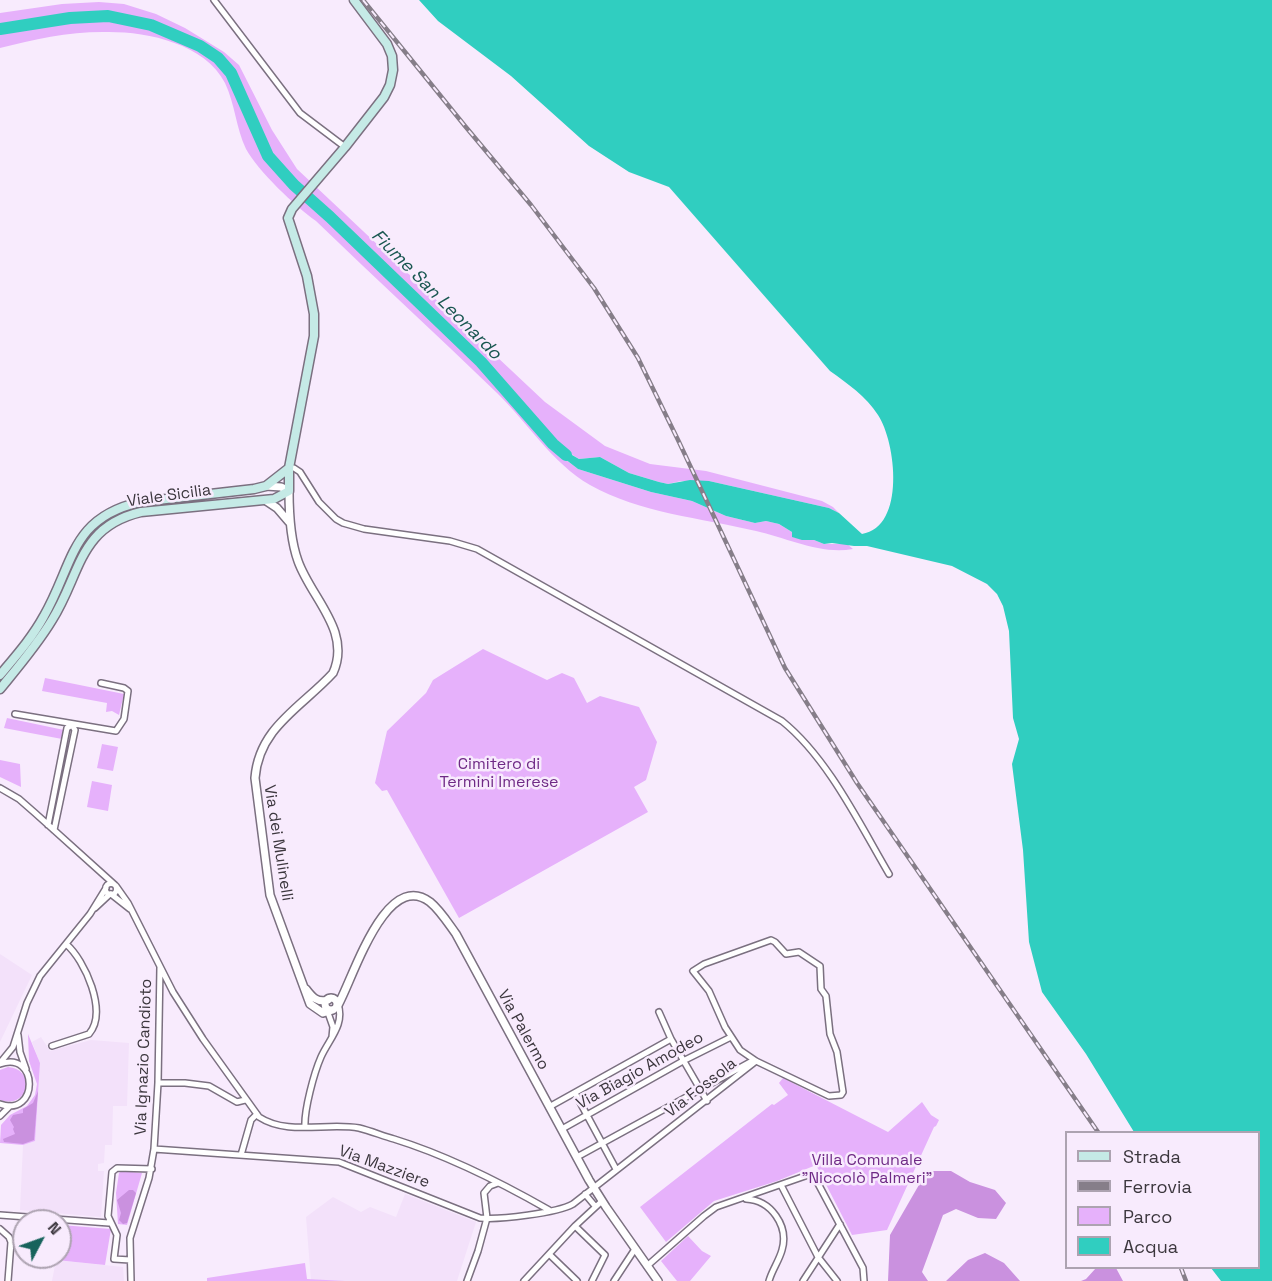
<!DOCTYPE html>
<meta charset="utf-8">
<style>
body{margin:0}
#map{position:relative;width:1272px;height:1281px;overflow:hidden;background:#f8ebfd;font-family:"Space Grotesk",sans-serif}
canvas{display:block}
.legend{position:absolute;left:1065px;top:1131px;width:195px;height:138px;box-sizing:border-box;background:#f8ebfd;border:2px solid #ada3b1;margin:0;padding:8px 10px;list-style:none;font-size:18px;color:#3c373e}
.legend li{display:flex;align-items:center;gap:12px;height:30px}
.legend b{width:30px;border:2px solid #ada3b1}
.north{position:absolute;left:12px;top:1209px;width:60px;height:60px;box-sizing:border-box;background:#f8ebfd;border:2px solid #ada3b1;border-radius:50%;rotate:49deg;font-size:16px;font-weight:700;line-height:24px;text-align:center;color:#3c373e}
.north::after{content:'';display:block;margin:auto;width:21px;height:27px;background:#17635c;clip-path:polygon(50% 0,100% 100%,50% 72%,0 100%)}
</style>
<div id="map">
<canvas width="1272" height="1281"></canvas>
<ul class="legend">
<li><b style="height:8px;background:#c5eae6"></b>Strada</li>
<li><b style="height:8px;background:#867e89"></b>Ferrovia</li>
<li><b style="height:16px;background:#e6b1fb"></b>Parco</li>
<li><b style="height:16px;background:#30cec0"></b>Acqua</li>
</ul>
<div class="north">N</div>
</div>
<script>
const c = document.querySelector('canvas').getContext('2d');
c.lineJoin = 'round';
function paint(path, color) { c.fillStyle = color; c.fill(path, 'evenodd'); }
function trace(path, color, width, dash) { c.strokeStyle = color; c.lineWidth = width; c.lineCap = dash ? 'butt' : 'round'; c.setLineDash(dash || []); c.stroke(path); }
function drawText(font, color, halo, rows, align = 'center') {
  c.font = font + ' "Space Grotesk",sans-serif'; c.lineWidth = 5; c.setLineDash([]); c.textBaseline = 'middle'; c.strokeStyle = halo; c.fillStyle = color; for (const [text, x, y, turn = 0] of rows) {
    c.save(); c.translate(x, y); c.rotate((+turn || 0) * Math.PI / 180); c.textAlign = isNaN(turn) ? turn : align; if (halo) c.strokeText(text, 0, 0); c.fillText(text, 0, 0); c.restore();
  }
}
paint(new Path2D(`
 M0,954L32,975L0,1042Z
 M41,1037L50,1051L91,1040L129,1043L127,1106H113L112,1145H105L104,1163L98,1164V1171H104L101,1217L20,1210L23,1145L35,1141L40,1063L32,1042Z
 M405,1194L476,1222L457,1281H311L306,1217L333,1197L361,1212L370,1207L396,1217Z
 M56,1260L123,1267L124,1281H52Z`), '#f3e1fa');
paint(new Path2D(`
 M99,2L124,4L156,14L185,28L224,52L239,65L272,130L297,169L545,402L605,446L650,464L706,471L822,501L833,507L839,513L829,508L709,481H681L668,484L659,482L629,473L600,457L579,459L560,447L553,445L556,452L578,469L651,492L692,501L726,516L755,523L766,521L779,524L792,532L793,537L802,539L814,540L824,544H847L853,549C821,555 787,538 756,531C701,518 640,513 590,485C552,463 528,423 497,393C437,335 376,279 316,221C295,206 258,171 246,149C236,128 235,104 225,83C205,44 149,32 109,32C72,31 35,39 0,48V13L62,4Z
 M483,649L547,680L562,673L574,678L587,703L600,696L639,707L657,742L646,780L634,787L648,812L459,918L387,790L382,791L375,783L387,731L426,693L433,680Z
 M45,678L124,694L119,715L112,711L106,712L107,703L42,691Z
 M7,718L64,730L62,739L4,728Z
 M102,744L118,747L113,771L97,768Z
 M0,760L20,764L21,787L0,777Z
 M92,781L112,785L108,811L87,807Z
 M28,1034L40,1063L35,1141L23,1145L0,1143L1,1125L10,1115L27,1106L35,1095L37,1084L29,1061Z
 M8,1067C37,1069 29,1110 0,1100V1070Z
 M783,1078L888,1132L922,1102L931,1115L939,1120L936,1126L934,1127L887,1230L852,1235L816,1165L777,1181L714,1201L666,1242L640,1207L772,1104L774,1105L788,1095L779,1083Z
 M122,1171L142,1173L127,1225L118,1224L116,1193L119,1173Z
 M61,1225L111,1229L105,1265L56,1260V1257H60Z
 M688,1236L702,1251L711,1256L690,1281H677L661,1261Z
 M305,1263L307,1279L345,1281H207V1278Z`), '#e6b1fb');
paint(new Path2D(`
 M38,1091L34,1140L23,1144L4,1142L3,1139L15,1134L13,1129L14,1127L10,1120L13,1115L23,1113V1109L33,1103Z
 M927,1171H951L970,1182L995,1190L1006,1203L996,1219L978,1218L956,1209L943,1215L922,1272L928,1281H888L890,1235Z
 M129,1190H133L136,1193L127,1223L123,1224L119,1220L121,1213L117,1200Z
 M985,1253L1004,1263L1020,1281H946L968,1260Z
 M1096,1268H1116L1123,1281H1081L1086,1279Z`), '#ca91df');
paint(new Path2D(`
 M419,0H1272V1281H1221L1211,1268H1258V1132H1134L1086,1054L1042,992L1029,942L1023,850L1012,764L1019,739L1013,718L1009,631L1003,606L997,594L987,584L952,566L867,546H854L832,543L824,544L814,540H802L792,537V532L779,524L766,521L755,523L726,516L692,501L651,492L578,469L556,452L553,444L579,459L600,457L629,473L659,482L668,484L690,480L709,481L829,508L839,513L862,534C906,527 896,442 878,415C866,396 848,384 830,371L669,187L629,172L589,146L511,76L438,21Z`), '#30cec0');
trace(new Path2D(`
 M0,29L70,18L108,16L151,25L200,46L218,58L231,73L268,156L294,185L330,217L481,362L553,444L566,455`), '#30cec0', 12);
const minor = new Path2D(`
 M214,0L300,113L345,147
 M289,468H294L300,472L319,502L336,519L343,523L364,529L450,541L477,549L782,721C828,758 859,823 889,874
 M15,714L116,731L124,719L128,691L124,688L101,683
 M0,788L19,799L35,813L115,885
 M48,825L67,728L72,725L75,730L54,830
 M105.5 889a5.5 5.5 0 1 1 11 0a5.5 5.5 0 1 1-11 0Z
 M116,886L128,903L173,992L203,1039L259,1117C288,1136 327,1122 359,1128C371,1131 383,1136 394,1139C449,1156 500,1182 549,1210
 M111,894L130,909
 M95,908L110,894
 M771,940L775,942L786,954L799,952L820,966L821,989L826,996L830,1034L837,1052L843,1092L841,1095L829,1096L756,1061L740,1050L725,1027L709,991L693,971L704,964Z
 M326,1007L333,1027L332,1037
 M659,1012L671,1039L707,1101
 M18,1035L20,1052L26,1069
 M52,1046L89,1034C108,1012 85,960 66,944
 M0,1063L13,1047L27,1003L40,976L90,914L106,888
 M0,1064C39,1050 39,1118 0,1104
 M158,1083H185L209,1086L237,1102L245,1100
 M575,1093L616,1169
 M549,1107L671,1039
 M0,1116L10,1106
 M305,1127C304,1110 314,1073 321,1057C329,1039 345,1025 338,1004
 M562,1129L683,1061L731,1037
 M154,1149L339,1162L480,1218C499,1220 557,1213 573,1204L756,1061
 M241,1155L251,1120L257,1114
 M577,1157L754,1060
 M781,1185L818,1257L837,1281
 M585,1194L595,1206
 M746,1199C771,1200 789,1226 782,1250C779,1261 772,1270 769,1281
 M0,1215L109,1223
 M575,1226L605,1255L592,1281
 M0,1229L9,1237L11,1242L8,1281
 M549,1254L577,1281
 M130,1260L114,1259L117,1235L108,1216L112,1172L117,1168L152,1169
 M647,1266L704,1216L716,1207L811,1174L814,1176L863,1268L864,1281
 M131,1281L130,1238L149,1178L154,1149L158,1083L160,967
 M467,1281L478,1251L487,1218L484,1193L490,1186L498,1183
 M524,1281L575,1226L602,1201
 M614,1281L635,1249
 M803,1281L840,1224`);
const tertiary = new Path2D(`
 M266,486L281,487L289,491C289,514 290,539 298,561C311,598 352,631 333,673C302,707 259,727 255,778L270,895L310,1004L323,1013L333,1010
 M265,500L277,508L289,522
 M306,989C312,997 317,1003 328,1000
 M325 1004a6 6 0 1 1 12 0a6 6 0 1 1-12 0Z
 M337,1007C352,982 385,868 430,902C440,910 448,923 456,934L589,1180L606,1207L658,1281`);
const secondary = new Path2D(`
 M0,675C16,656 32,638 44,616C74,564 70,518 140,502L254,489L266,486L289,468
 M0,689C18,667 37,645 52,620C81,574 78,527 141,512L274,499L289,491V468L314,336V314L307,276L288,218L292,209L345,147L384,97L390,85L393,70L392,56L387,44L354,0`);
trace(minor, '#7b7080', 8);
trace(tertiary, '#7b7080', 10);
trace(secondary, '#7b7080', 11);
trace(minor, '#fff', 5);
trace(tertiary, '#fff', 7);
trace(secondary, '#c5eae6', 8);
const rail = new Path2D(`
 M363,0L465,126L531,205L594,288L638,358L679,442L785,668L857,783L1098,1132
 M1181,1268L1186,1281`);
trace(rail, '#867e89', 4.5);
trace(rail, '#f8ebfd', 2, [7]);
drawText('16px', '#3c373e', '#f8ebfd', [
 ["Viale Sicilia",169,496,-8],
 ["Via dei Mulinelli",278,843,81],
 ["Via Palermo",523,1030,61],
 ["Via Ignazio Candioto",144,1057,-88],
 ["Via Biagio Amodeo",640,1071,-29],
 ["Via Fossola",701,1088,-38],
 ["Via Mazziere",384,1167,20]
]);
drawText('16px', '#6f2a86', '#f8ebfd', [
 ["Cimitero di",499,765],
 ["Termini Imerese",499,783],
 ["Villa Comunale",867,1161],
 ["\"Niccolò Palmeri\"",867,1179]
]);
drawText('italic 18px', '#195751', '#f8ebfd', [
 ["Fiume San Leonardo",436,295,45]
]);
</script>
